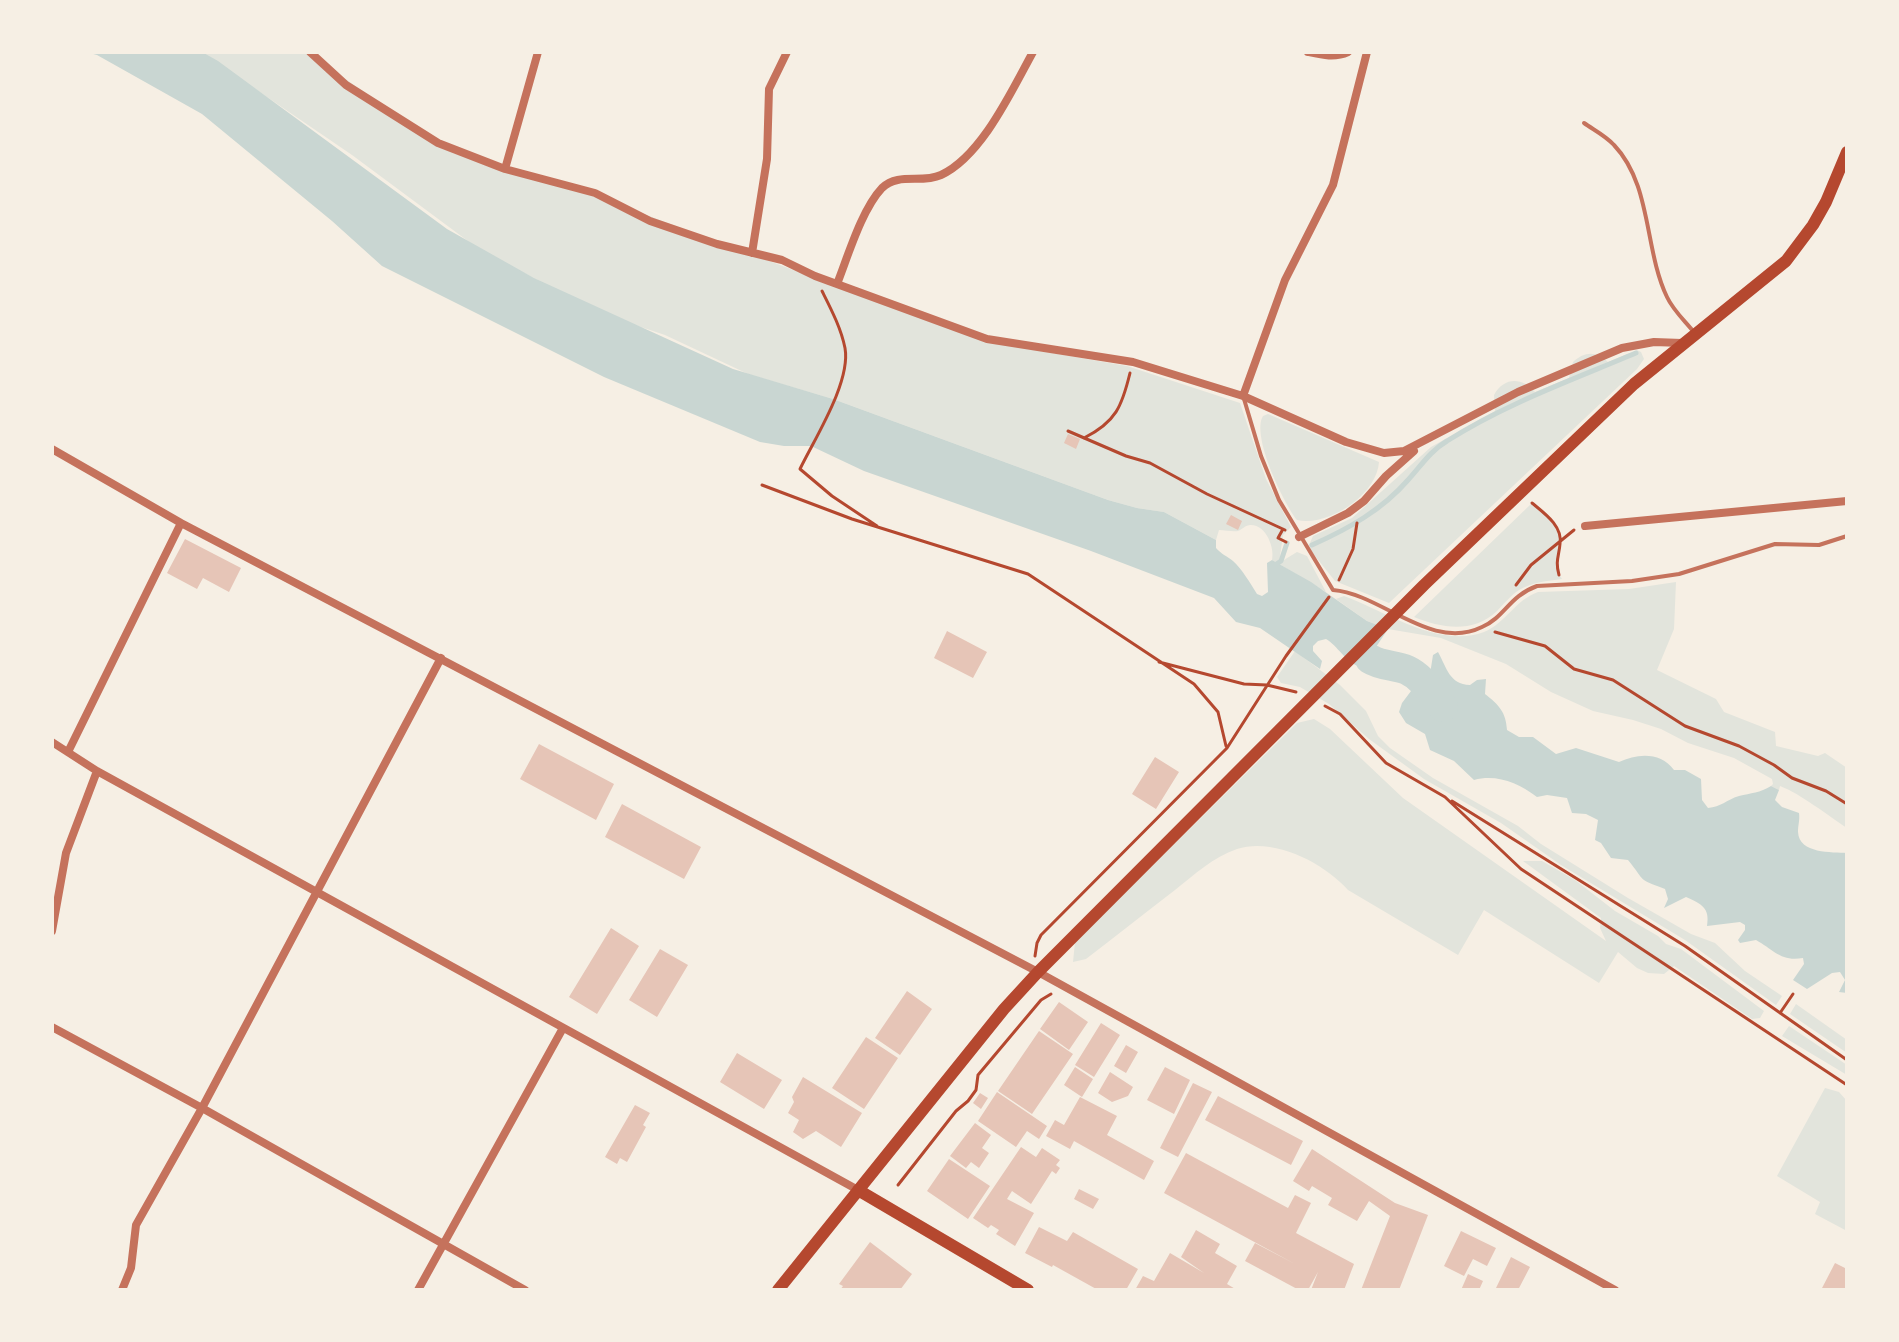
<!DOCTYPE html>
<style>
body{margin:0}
#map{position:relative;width:1899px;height:1342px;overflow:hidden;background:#f6efe4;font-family:Barlow,sans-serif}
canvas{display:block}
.frame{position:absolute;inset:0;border:54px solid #f6efe4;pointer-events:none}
</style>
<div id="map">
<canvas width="1899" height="1342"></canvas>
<div class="frame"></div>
</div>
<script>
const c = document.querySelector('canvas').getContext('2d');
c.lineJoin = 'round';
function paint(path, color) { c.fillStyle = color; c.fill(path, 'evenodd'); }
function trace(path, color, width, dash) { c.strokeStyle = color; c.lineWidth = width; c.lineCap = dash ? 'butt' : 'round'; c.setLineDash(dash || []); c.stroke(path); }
paint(new Path2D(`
 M201,52H306L453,153L593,195L983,341L1127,366L1240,403L1266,479L1291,527L1283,535L1279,563L1297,552L1307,556L1326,592L1272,560C1275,548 1266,524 1250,525C1244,526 1243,529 1238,531C1233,532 1225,530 1219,530L1216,540L1164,512L1137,508L1108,500L833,399L748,374L665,335L605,315L480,250L352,155Z
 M1637,350L1641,352L1644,359L1637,369L1389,603L1335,581L1311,551L1309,545L1313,536L1352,518L1431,447L1495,411L1494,395C1504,377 1522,377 1535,392L1569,378L1573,362C1585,351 1596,351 1608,362Z
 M1268,414L1379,462C1377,495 1328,527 1297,520C1283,502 1251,435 1263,416Z
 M1532,503C1540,510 1551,518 1557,527C1566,545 1550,559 1562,579C1547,581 1533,582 1519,590C1510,596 1504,604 1497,611C1473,634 1441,628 1414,617Z
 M1676,582L1674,629L1657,670L1716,699L1724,712L1775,732L1776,746L1818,756L1825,753L1847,768V828C1827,815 1801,794 1780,786L1779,790L1771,786L1773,784L1772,779L1734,758L1688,743L1661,729L1633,720L1593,711L1551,692L1506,664L1441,638L1388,629L1367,621L1336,599L1344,596C1385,611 1439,649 1484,632C1506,623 1515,600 1538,592L1629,589Z
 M1295,651L1340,685L1366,711L1378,736L1390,748L1433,778L1518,826L1541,844L1628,898L1691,934L1715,943L1745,971L1782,996L1776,1005L1685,940L1561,865L1501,823L1424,779L1369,739L1329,704L1300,687L1281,683L1277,677Z
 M1314,719L1330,729L1403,798L1606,941L1600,928L1601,918L1523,861H1542L1575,880L1615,911L1658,936L1666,944L1681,949L1764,1011L1760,1018L1752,1019L1674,966L1664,974L1648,973L1637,968L1618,952L1599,983L1484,910L1458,955L1348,890C1324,863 1274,837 1237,849C1213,857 1194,875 1175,890C1145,913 1116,936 1086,959L1073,962L1075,942L1297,723Z
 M1796,1004L1847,1040V1053L1790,1014Z
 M1789,1026L1847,1065V1075L1782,1036Z
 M1825,1088L1839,1092L1847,1101V1231L1815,1214L1820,1202L1777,1176Z`), '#e2e4dc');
paint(new Path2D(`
 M86,52H202L218,61L447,229L534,278L733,369L833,399L1108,500L1137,508L1164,512L1216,540V548C1221,554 1227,556 1233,561C1242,569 1250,583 1257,594L1262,596L1268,592L1267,563L1272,560L1311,582L1367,621L1388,629L1376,647V654C1381,662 1414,675 1424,678L1430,674L1433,655L1438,652C1447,668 1449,684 1470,685L1477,680L1486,679L1485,694C1499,705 1506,712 1507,730L1519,737H1533L1556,754L1576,748L1619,762C1638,753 1661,752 1674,770H1685L1701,779L1702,800L1708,808C1721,807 1726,800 1739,796C1751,793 1760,793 1771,786L1779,790L1775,800L1782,807L1799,813C1800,820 1798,825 1798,832C1799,854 1832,852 1847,853V993L1839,992L1845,980L1840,972L1832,973L1807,989L1793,980L1804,964L1803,958C1781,962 1774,950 1756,940L1740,943L1738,940L1745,930V925L1740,922L1707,926C1710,908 1702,904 1686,897L1664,908L1668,899L1665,889C1636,878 1647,883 1628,860L1611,858L1601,843L1595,840L1598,820L1586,814L1572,813L1567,798L1547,795L1537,797C1518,783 1497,774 1474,780L1454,761L1430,750L1425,734L1406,723L1399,712L1402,703L1411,691V679C1397,664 1378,673 1361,667C1346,663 1337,645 1326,639L1318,641L1313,646V651L1322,661L1320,669L1260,628L1236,622L1214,598L1091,551L864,471L811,446H784L760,442L604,377L382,266L332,221L202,114L97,55Z`), '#c9d6d2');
trace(new Path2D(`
 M1312,545C1348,529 1382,510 1408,480C1421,466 1430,451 1447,441C1505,404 1572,380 1636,353
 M1275,565L1281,561L1287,543`), '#c9d6d2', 5);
trace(new Path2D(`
 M1370,659C1381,666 1395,665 1407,670C1424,678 1431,694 1443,707`), '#c9d6d2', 30);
paint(new Path2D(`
 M1068,434L1080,439L1076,449L1064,443Z
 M1231,515L1242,521L1238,530L1226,524Z
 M185,539L241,568L229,592L203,578L197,589L167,573Z
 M947,631L987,652L973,678L934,658Z
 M539,744L614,784L596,820L520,779Z
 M1155,757L1179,772L1156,809L1132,794Z
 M622,804L701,847L684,879L605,837Z
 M611,928L639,946L597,1014L569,997Z
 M660,949L688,965L657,1017L629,1000Z
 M907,991L932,1009L900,1055L875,1038Z
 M1059,1002L1088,1022L1069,1050L1040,1029Z
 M1101,1023L1120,1035L1094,1077L1075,1065Z
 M1039,1031L1073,1054L1032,1114L998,1091Z
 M866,1037L898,1058L864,1109L832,1088Z
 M1126,1045L1138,1052L1126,1073L1114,1066Z
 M737,1053L782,1080L764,1109L720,1082Z
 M1075,1067L1093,1079L1082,1097L1064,1085Z
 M1165,1067L1190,1080L1174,1114L1147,1100Z
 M1110,1072L1133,1087L1128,1096L1112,1102L1098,1093Z
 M803,1077L862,1113L841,1147L816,1131L803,1139L793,1132L799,1120L788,1113L794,1102L792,1097Z
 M1193,1083L1212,1092L1178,1157L1160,1148Z
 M997,1092L1047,1126L1039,1139L1027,1131L1016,1147L978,1121Z
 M980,1093L988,1098L981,1109L973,1103Z
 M1218,1096L1303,1141L1291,1165L1205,1120Z
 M1080,1097L1117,1116L1107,1135L1154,1161L1144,1180L1074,1141L1070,1149L1046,1136L1055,1120L1064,1125Z
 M635,1105L650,1113L643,1125L646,1127L627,1162L620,1158L617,1164L605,1157Z
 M975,1123L991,1135L982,1148L989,1153L979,1168L971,1162L966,1168L950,1156Z
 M1021,1147L1036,1157L1042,1148L1060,1160L1056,1165L1060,1168L1056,1174L1052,1171L1031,1204L1012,1191L1007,1199L1034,1213L1015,1246L996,1234L999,1230L991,1225L988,1228L973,1218Z
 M1312,1149L1395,1203L1428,1215L1399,1290H1361L1390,1216L1369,1201L1357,1221L1328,1205L1332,1198L1312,1186L1309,1191L1293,1181Z
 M1186,1153L1288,1208L1295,1195L1311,1203L1296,1233L1354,1264L1344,1290H1311L1318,1272L1308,1290H1299L1245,1261L1255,1243L1295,1264L1164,1193Z
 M949,1159L990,1186L968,1219L927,1191Z
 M1079,1189L1099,1199L1093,1209L1074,1199Z
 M1039,1227L1067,1241L1073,1232L1138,1269L1126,1290H1098L1053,1265L1052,1267L1025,1253Z
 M1196,1230L1220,1244L1215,1253L1237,1266L1227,1284L1237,1290H1135L1143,1276L1154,1281L1170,1253L1204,1273L1181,1257Z
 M1461,1231L1496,1248L1487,1266L1473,1259L1464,1276L1444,1266Z
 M870,1242L912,1274L900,1290H840L843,1286L839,1284Z
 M1511,1257L1530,1267L1518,1290H1501L1496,1288Z
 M1835,1263L1847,1269V1290H1821Z
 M1468,1274L1483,1281L1479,1290H1461Z`), '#e6c5b7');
trace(new Path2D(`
 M822,291C831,309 841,328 845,348C851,382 815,438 800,469L832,496L877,526
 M1068,431L1126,456L1150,463L1207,494L1285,530
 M1084,438C1116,422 1122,406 1130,373
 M762,485L852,519L1028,574L1194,684L1218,712L1226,746
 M1532,503C1544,513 1563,526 1560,544C1559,556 1555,561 1559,575
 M1283,529L1278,538L1286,542
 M1339,580L1353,549L1357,523
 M1516,585L1531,565L1574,530
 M1495,632L1545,646L1574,669L1613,680L1685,726L1739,746L1774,765L1792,778L1826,791L1847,804
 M1159,662L1244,684L1267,685L1296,692
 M1325,706L1340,714L1386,763L1445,797L1521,869L1847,1085
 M1452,801L1685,946L1847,1060
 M1035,956L1037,943L1041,935L1227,748L1286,656L1329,597
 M1780,1013L1793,994
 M898,1185L956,1111L968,1101L976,1090L978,1075L1041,1000L1051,994`), '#b5482f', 3);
trace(new Path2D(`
 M1584,123C1594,130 1606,136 1614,145C1652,185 1644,249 1667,297C1673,310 1684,320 1693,331
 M1244,399L1261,456L1279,500L1333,590C1382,594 1431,652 1482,627C1505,617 1509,596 1537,586L1632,581L1679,574L1775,544L1819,545L1847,536`), '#c5725c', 4);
trace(new Path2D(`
 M310,52L346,85L438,143L505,169L595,193L650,221L717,244L782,260L815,276L987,339L1133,362L1243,396L1346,442L1384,453L1404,451L1518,392L1622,348L1654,342L1682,343
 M1308,52C1322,55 1335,58 1348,52
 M505,169L538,52
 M752,253L767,159L769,89L787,52
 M837,284C848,256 862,209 882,188C899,172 921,184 941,175C982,156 1012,90 1033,52
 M1243,396L1285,280L1333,185L1367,52
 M52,449L181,523L1038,972L1615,1290
 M1585,526L1847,501
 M1299,537L1348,513L1364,501L1386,476L1414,451
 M52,742L97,771L858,1190
 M68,752L181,523
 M52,931L66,853L97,771
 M52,1027L202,1108L525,1290
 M122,1290L131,1268L136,1225L202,1108L441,658
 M418,1290L563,1028`), '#c5725c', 8);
trace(new Path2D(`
 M858,1190L1028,1290
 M778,1290L1004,1009L1038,972L1424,585L1634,384L1786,261L1813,225L1826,202L1847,152`), '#b5482f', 12);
</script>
